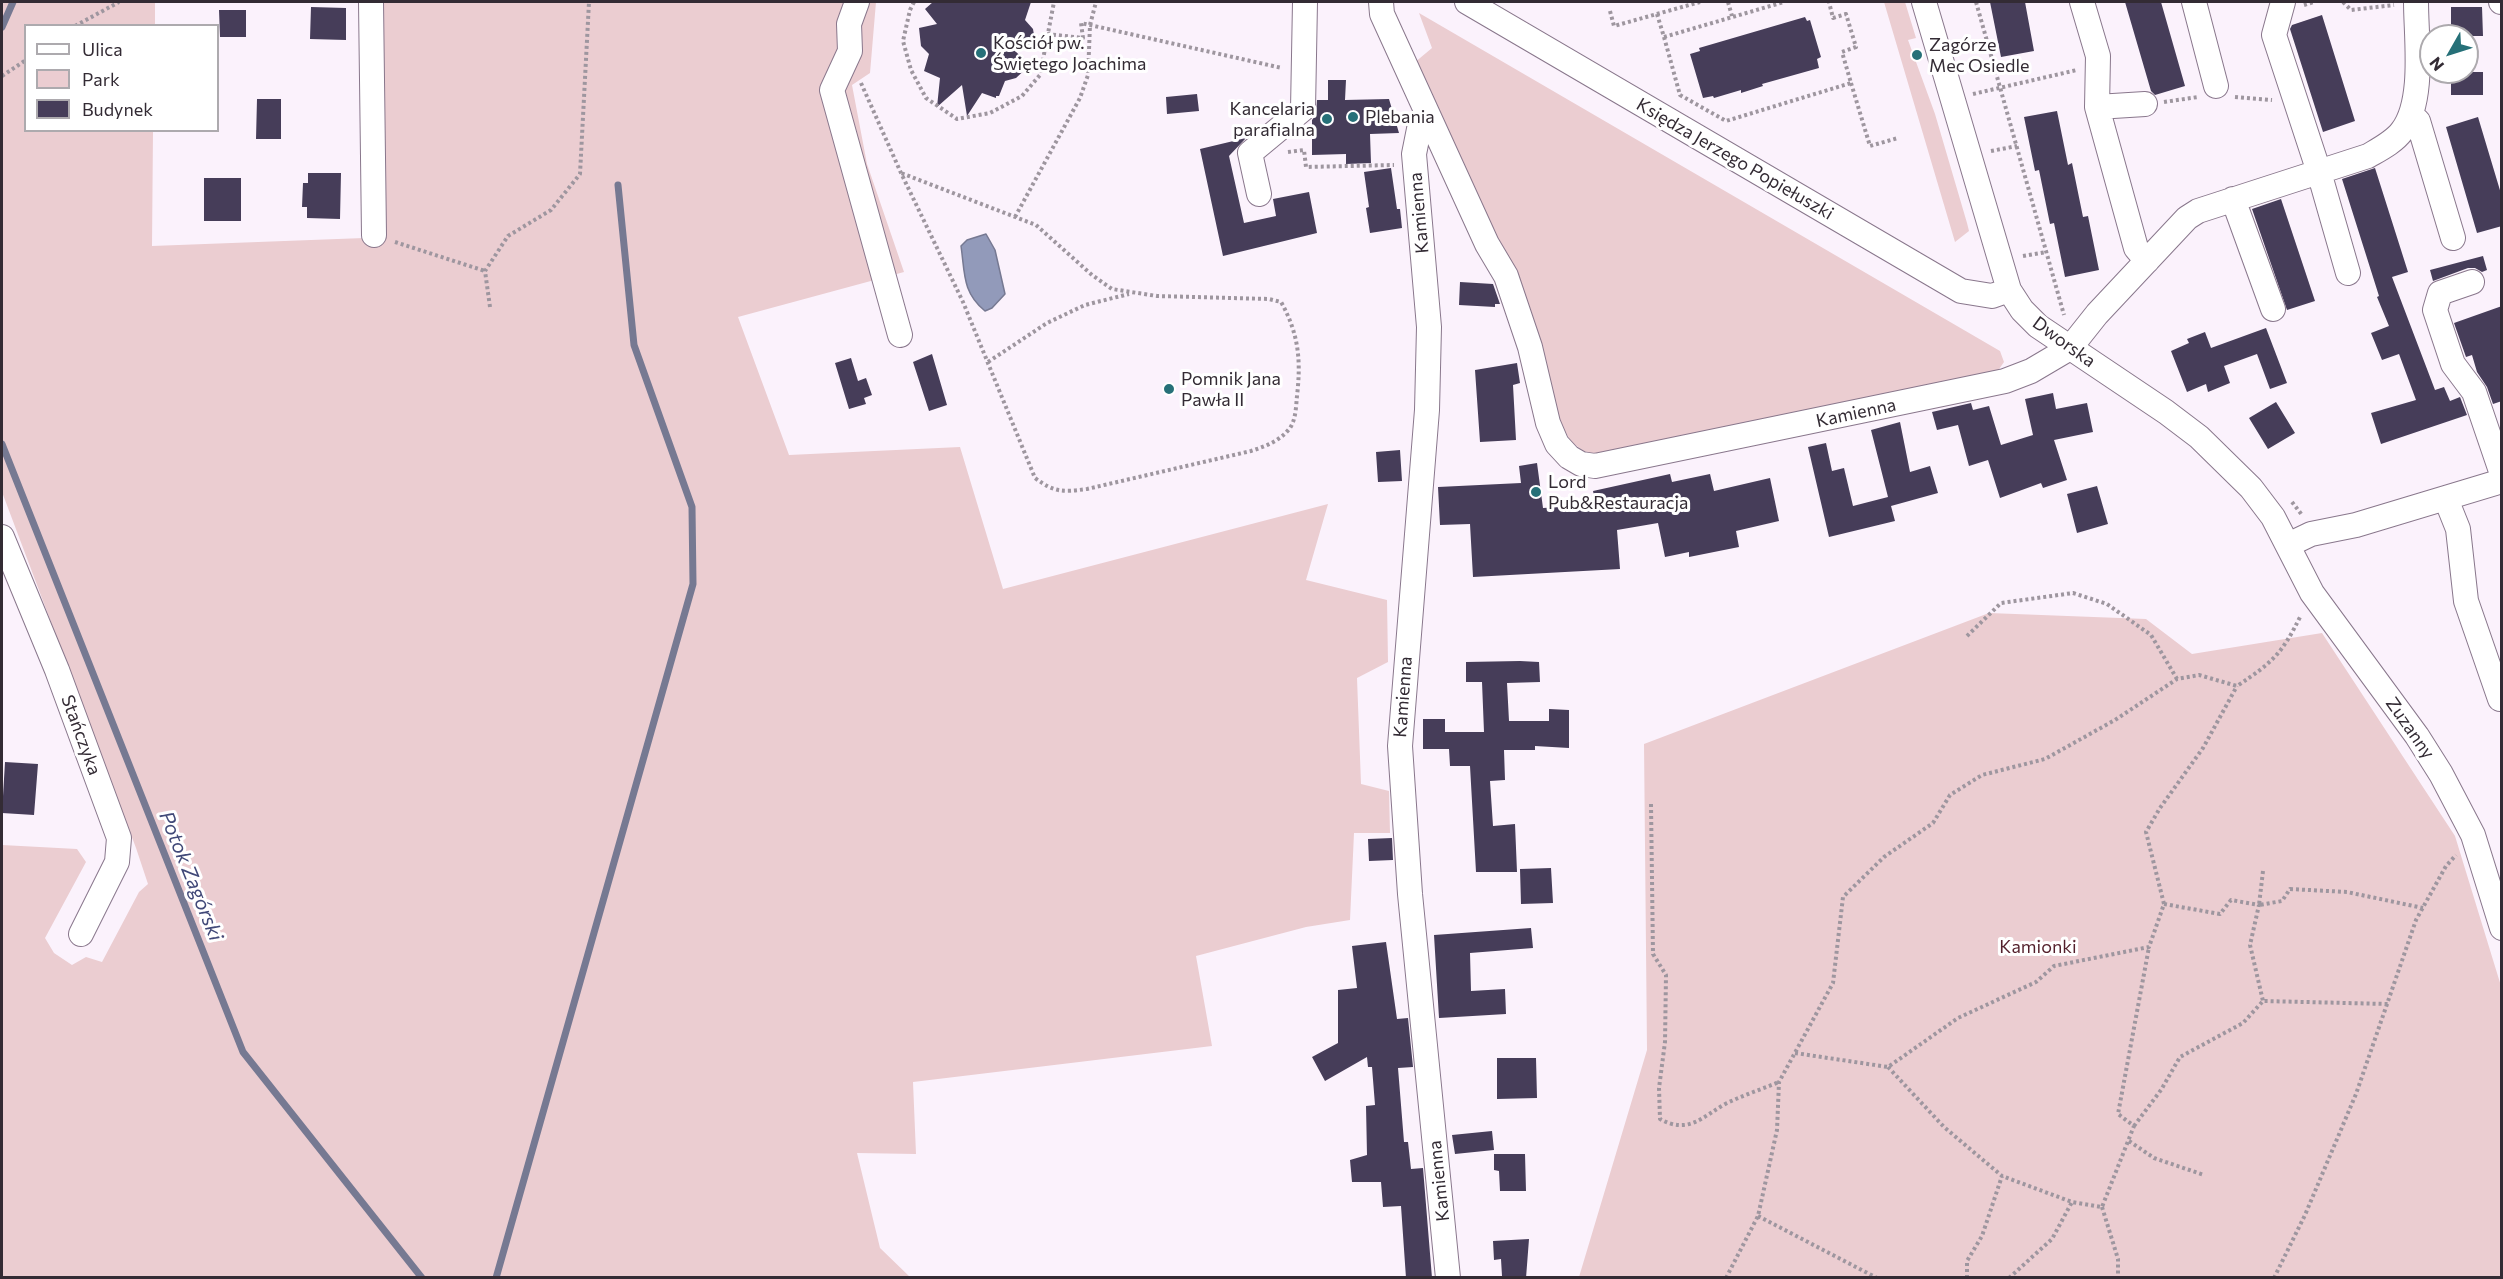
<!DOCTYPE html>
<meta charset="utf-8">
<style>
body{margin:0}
#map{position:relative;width:2503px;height:1279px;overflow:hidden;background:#fbf2fc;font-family:Commissioner,sans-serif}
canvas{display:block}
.frame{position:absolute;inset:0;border:3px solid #332b34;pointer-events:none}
.legend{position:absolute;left:24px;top:24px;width:195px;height:108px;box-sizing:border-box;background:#fff;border:2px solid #adaaae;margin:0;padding:8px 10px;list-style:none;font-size:18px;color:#332b34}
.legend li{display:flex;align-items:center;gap:12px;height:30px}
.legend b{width:30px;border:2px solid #adaaae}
.north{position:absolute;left:2419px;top:24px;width:60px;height:60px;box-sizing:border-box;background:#fff;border:2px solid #adaaae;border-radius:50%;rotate:231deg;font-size:16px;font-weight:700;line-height:24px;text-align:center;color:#332b34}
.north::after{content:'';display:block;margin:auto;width:21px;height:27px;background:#267078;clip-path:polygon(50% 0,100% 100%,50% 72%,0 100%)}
</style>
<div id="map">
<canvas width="2503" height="1279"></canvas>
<div class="frame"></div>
<ul class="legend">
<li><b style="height:8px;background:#fff"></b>Ulica</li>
<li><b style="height:16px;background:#ebcdd1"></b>Park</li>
<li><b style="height:16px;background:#463d59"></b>Budynek</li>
</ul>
<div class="north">N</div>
</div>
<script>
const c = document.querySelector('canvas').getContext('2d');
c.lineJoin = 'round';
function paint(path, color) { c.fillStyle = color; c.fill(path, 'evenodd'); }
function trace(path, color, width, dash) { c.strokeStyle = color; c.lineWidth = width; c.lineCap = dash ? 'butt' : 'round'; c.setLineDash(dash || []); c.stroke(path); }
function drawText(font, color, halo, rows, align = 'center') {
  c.font = font + ' Commissioner,sans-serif'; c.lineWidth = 6; c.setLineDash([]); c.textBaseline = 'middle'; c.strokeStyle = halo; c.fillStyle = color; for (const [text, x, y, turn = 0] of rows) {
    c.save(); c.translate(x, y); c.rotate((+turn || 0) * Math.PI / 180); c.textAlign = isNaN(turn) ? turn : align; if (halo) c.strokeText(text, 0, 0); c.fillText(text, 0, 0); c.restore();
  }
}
paint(new Path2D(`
 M2,2H155V25L26,26V130L153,131L152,246L364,238L381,2H876L870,73L852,85L867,164L904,272L738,317L789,455L960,447L1003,589L1328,504L1306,580L1387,600L1388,662L1357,678L1361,784L1389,791L1390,833H1354L1350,920L1306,927L1196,956L1212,1046L913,1082L916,1154L857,1153L880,1248L910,1277H2V845L77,849L86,862L45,938L54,953L72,965L86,957L102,962L139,892L148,884L136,848L2,492Z
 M1884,2H1905L1916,38L1908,40L1935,114L1967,223L1969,231L1955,242Z
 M1419,13L2000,351L2004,362L1997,372L1608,454H1588L1571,442L1561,424L1539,349L1414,63L1432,48Z
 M1989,613L2146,619L2192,654L2322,633L2455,836L2501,986V1277H1579L1647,1050L1644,744Z`), '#ebcdd1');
const water = new Path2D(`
 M986,234L995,250L1005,294L992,308L985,311C962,292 965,273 961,246L967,240Z`);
paint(water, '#929aba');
trace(water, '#767992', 1.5);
trace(new Path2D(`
 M2,27L13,2
 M2,444L243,1052L422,1278
 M496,1278L693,584L692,507L634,345L618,185`), '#767992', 7);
paint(new Path2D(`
 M933,2H1031L1025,20L1033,29L1036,47L1015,51L1030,65L1016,78L1005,81L999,96H996V98L982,93L967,116L962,85L937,107L940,78L924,71L929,54L921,46L919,28L937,24L925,9Z
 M1990,2H2025L2034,51L2001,57Z
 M2125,2H2161L2185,86L2155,95L2151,91Z
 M311,7L346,8V40L310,39Z
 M2451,7H2482L2483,36H2451Z
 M219,10H246V37H220Z
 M2322,15L2355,121L2323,132L2290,29L2292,25Z
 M1805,17L1807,21L1810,20L1821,57L1817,59L1819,68L1762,84L1763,86L1741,93V90L1714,98L1713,96L1703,98L1690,54L1700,51L1699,48Z
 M2451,72H2483V95H2451Z
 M1328,80H1346L1345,100L1389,99L1399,133L1370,134L1371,163L1346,164V154L1312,155V120L1316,115L1317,100H1328Z
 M1197,94L1199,111L1167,114L1166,97Z
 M257,99H281V139H256Z
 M2057,111L2068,165L2072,163L2083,217L2088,216L2099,270L2065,277L2054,223L2050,224L2039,170L2035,171L2024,117Z
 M2478,117L2502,197V226L2477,233L2446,127Z
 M1246,138L1229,156L1244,223L1276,216L1273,199L1309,192L1317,233L1223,256L1200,149Z
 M1391,168L1397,209H1400L1402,228L1370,233L1366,208L1369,207L1364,172Z
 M2375,168L2408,272L2392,277L2435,390L2444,387L2450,401L2460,397L2467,415L2381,444L2371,413L2416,400L2399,354L2382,360L2371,333L2389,326L2377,297L2379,296L2342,179Z
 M308,173H341L340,219L307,218V207H302L303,183H308Z
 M204,178H241V221H204Z
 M2281,199L2315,301L2287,310L2252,209Z
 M2483,256L2487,270L2482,272L2475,268H2468L2433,281L2430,270Z
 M1460,282L1493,284L1500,304H1495V307L1459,305Z
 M2502,306V401L2493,404L2487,387L2477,372L2472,355L2466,357L2454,323Z
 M2266,328L2287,383L2270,389L2257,354L2224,366L2230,383L2208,392L2206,384L2187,392L2171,351L2189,343L2187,339L2205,332L2211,348Z
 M932,354L947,405L929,411L913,362Z
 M851,358L858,381L866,378L872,395L864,398L866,404L849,409L835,363Z
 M1517,363L1520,383L1513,385L1516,440L1480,442L1475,370Z
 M2053,393L2056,409L2087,403L2093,432L2054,440L2067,480L2043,488L2041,483L2000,498L1988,460L1969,466L1958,425L1937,430L1932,412L1971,403L1973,410L1989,406L2001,445L2033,435L2025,399Z
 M2276,402L2295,433L2268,449L2249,418Z
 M1900,422L1910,472L1930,466L1938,493L1891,506L1895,521L1829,537L1808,447L1826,443L1832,471L1844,468L1853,506L1888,497L1871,430Z
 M1400,450L1402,481L1378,482L1376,452Z
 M1537,463L1543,508L1596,505L1593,491L1670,474L1672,482L1710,474L1714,491L1770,478L1779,521L1736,531L1739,547L1689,557V552L1665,557L1658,523L1617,530L1620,569L1473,577L1470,524L1440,525L1438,487L1521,483L1519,466Z
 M2097,486L2108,524L2077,533L2067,494Z
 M1520,661L1539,662L1540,682L1507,683L1509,721H1549V709L1569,710V748L1535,746V750H1504L1505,780L1490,781L1493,826L1515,824L1517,872H1476L1470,766H1450L1449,749H1423V719H1445V732H1484L1482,682H1466V662Z
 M5,762L38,764L34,815L2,813Z
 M1392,838L1393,860L1369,861L1368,839Z
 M1551,868L1553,903L1521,904L1520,869Z
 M1531,928L1533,948L1470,953L1471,991L1505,989L1506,1014L1439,1018L1434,935Z
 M1386,942L1397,1019L1408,1018L1413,1067L1398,1068L1404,1142H1408L1411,1169L1423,1168L1432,1278H1406L1401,1206L1383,1207L1381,1182H1352L1350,1160L1367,1155L1366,1106L1375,1105L1372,1067H1368L1367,1057L1325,1081L1312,1057L1338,1043V990L1357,988L1352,946Z
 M1497,1058H1536L1537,1098L1497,1099Z
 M1492,1131L1494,1150L1455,1154L1452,1135Z
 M1494,1154H1525L1526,1191H1500L1499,1171L1494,1170Z
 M1529,1239L1526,1278L1502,1276L1501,1259L1494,1260L1493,1241Z`), '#463d59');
const minor = new Path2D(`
 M371,2L374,235
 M857,2L849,24L850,51L832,90L900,335
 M1381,2L1382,14L1487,244L1506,276L1530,347L1548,423L1557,444L1569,457L1581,464L1595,466L2005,381L2031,371L2070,348L2097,314L2187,218L2198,211L2368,156C2380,149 2394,142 2402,131C2425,101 2416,38 2416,2
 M1467,2L1961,291L1992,296L2009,290
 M1924,2L2009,290L2022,310L2038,326L2166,412L2199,437L2251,488L2273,517L2312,593L2417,736L2441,774L2473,835L2502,928
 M2082,2L2098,56L2097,107L2136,248L2147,261
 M2194,2L2216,86
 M2283,2L2274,35L2319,172L2348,273
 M2501,2H2502
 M2097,107L2145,104
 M2411,115L2418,121L2453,238
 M1431,124L1419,129L1414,154L1429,327L1427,410L1400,746L1410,894L1448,1278
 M1259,194L1250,153L1303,109L1305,2
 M2233,199L2273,309
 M2472,282L2440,293L2435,310L2453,364L2474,392L2502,474
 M2446,499L2458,529L2466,601L2500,699
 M2,537L57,670L119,838L117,862L81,934
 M2288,545L2311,534L2356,525L2502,481`);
trace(minor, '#89778c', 26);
trace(new Path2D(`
 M914,2L910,10L903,41L911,70L926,98L957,119L990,113L1022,96L1040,75L1054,2
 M1728,2L1732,16
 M1976,2L2064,315
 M2343,2L2351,10L2394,5
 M2304,5L2314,2
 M1610,11L1614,26L1700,2
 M1657,14L1664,37L1784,2
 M75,26L119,2
 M1047,34L1083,38L1081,23L1282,68
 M1664,37L1680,95L1726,121L1851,83L1842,52L1856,47L1846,14L1833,18L1829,2
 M2,76L26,60
 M861,83L901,173L963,302L1035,478C1055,493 1063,492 1087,489L1251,451C1266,446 1280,441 1290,428C1296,419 1296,406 1297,396C1301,361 1299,334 1281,302L1269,299L1157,296L1112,289L1092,275L1036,225L901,173
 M1851,83L1870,146L1898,138
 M1973,94L2077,70
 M2235,97L2272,100
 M2164,102L2198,97
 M1991,151L2017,146
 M1288,152L1304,150L1306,167L1394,165
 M1015,217L1080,98L1088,75L1090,25L1096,2
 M395,242L485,271
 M2023,256L2047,252
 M490,307L485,271L508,236L551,210L580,174L589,2
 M988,362L1047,323L1085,305L1129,294
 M2292,502L2302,515
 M1967,636L2001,603L2073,593L2107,604L2151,635L2177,679
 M1651,804L1653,954L1666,975L1665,1042L1659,1088L1660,1119C1689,1135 1703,1116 1727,1103C1744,1095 1762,1089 1779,1082
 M2263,871L2259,905L2282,901L2290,889L2347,892L2423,908
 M2164,904L2220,914L2231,900L2259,905L2250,945L2263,1001
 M1795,1053L1888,1067L1958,1018L2036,982L2054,966L2149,947L2164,904L2146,832L2160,808L2203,748L2237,686
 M1888,1067L1944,1127L2002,1176L2072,1202L2102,1207L2134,1126L2118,1114L2149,947
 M2134,1126L2161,1090L2180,1057L2243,1023L2263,1001L2388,1004
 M2129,1141L2154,1158L2204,1175
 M2102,1207L2118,1259V1278
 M1758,1216L1877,1278
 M1726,1278L1758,1216L1777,1130L1779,1082L1833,983L1843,897L1884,857L1933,823L1950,795L1982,775L2045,759L2115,720L2177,679L2199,675L2237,686C2273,662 2282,654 2301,615
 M1967,1278V1261L1982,1236L2002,1176
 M2009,1278L2052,1239L2072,1202
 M2274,1278L2305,1215L2356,1094L2416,920L2446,866L2456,855`), '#9e969f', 4, [3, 3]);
trace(minor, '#fff', 24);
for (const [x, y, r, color] of [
 [981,53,6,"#267078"],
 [1917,55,6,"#267078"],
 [1353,117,6,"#267078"],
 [1327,119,6,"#267078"],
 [1169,389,6,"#267078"],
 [1536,492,6,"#267078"]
]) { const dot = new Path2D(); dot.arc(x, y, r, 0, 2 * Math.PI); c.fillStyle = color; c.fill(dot); trace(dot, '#fff', 2); }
drawText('18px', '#332b34', '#fff', [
 ["Kościół pw.",993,43],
 ["Świętego Joachima",993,64],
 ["Zagórze",1929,45],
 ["Mec Osiedle",1929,66],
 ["Kancelaria",1315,109,"right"],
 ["parafialna",1315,130,"right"],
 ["Plebania",1365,117],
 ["Pomnik Jana",1181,379],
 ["Pawła II",1181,400],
 ["Lord",1548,482],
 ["Pub&Restauracja",1548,503]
], 'left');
drawText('18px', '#332b34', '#fff', [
 ["Księdza Jerzego Popiełuszki",1735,159,30],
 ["Kamienna",1419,213,-95],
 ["Dworska",2064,342,36],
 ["Kamienna",1856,413,-12],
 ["Kamienna",1403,697,-86],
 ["Zuzanny",2410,728,55],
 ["Stańczyka",81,735,70],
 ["Kamienna",1439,1181,-96]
]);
drawText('18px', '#531f2b', '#fff', [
 ["Kamionki",2038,947]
]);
drawText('italic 20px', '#414978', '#fff', [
 ["Potok Zagórski",191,876,68]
]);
</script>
